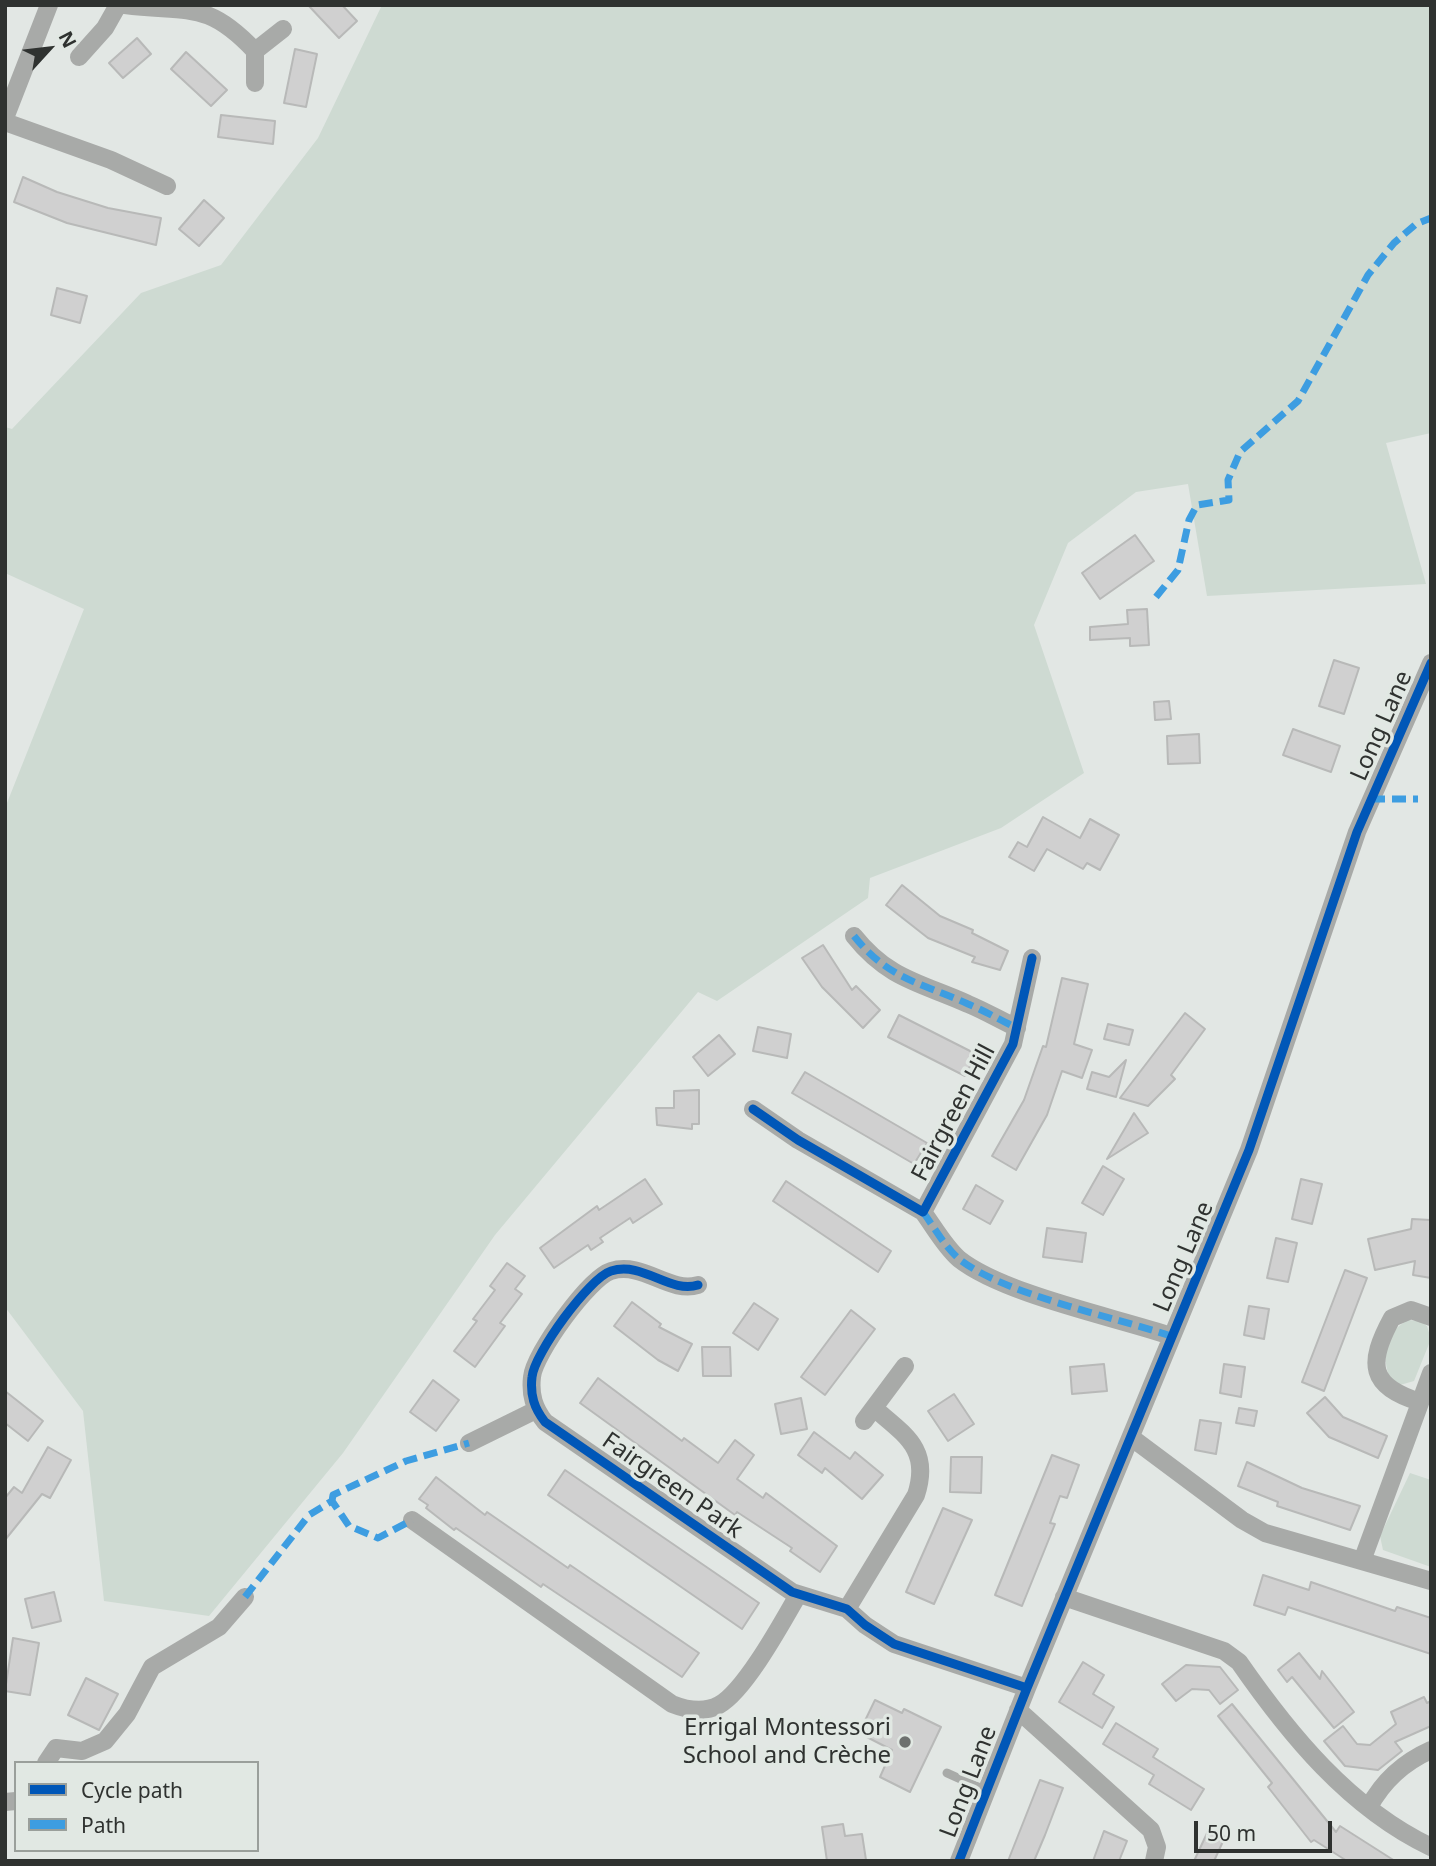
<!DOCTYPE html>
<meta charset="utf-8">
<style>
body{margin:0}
#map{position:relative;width:1436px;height:1866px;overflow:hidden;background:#e2e7e4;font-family:"Noto Sans",sans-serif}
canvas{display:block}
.frame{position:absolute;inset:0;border:7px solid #2f3230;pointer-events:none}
.legend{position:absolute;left:14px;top:1761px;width:245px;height:91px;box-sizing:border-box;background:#e1e8e3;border:2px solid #9a9f9b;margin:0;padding:9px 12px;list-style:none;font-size:21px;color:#2f3230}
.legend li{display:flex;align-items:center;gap:14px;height:35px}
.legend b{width:35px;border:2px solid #9a9f9b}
.north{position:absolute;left:14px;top:14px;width:70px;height:70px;-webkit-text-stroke:5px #e1e8e3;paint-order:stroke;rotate:63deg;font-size:19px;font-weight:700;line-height:28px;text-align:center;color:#2f3230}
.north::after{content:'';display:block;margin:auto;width:24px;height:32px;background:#2f3230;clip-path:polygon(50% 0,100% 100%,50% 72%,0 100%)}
.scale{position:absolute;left:1194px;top:1821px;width:138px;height:32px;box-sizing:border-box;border:4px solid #2f3230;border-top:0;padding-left:9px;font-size:21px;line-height:24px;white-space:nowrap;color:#2f3230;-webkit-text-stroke:5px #e1e8e3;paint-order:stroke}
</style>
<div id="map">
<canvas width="1436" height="1866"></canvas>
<div class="frame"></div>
<ul class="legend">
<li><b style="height:9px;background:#0057b8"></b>Cycle path</li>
<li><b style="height:9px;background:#3d9de1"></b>Path</li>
</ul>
<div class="north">N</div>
<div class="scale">50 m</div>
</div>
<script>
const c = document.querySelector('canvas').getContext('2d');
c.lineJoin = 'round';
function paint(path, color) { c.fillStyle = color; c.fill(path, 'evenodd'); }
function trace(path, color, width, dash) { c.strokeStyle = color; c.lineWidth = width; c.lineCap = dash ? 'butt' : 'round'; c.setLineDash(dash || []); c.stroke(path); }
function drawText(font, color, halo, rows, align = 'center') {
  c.font = font + ' "Noto Sans",sans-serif'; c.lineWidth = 7; c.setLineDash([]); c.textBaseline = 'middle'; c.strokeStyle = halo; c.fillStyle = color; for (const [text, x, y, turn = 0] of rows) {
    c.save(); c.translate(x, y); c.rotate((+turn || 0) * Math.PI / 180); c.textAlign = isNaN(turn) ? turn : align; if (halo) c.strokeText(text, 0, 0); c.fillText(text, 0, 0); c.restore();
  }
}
paint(new Path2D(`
 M382,5H1431V433L1386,443L1426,584L1207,596L1188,484L1136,492L1068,543L1034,625L1084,773L1001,828L870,878L868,898L717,1001L698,992L495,1235L343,1453L209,1616L104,1601L83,1411L5,1307V808L84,609L5,573V427L12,429L141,293L221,265L318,138Z
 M1408,1320L1420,1321L1427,1326L1431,1339L1414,1381L1400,1385L1391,1382C1382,1358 1382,1334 1408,1320Z
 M1410,1473L1431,1480V1567L1383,1550L1380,1536Z`), '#cedad2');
const building = new Path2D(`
 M308,5H342L357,21L339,38Z
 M137,38L151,54L123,78L109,63Z
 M295,49L317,54L306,107L284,103Z
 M186,52L227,90L211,106L171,69Z
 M221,115L275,121L273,144L218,137Z
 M23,177L57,192L108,208L161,218L156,245L67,223L14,202Z
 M204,200L224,218L199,246L179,229Z
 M57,288L87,296L80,323L51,315Z
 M1135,535L1154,561L1100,599L1082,573Z
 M1147,609L1149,645L1130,646V638L1090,640V627L1128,624L1127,610Z
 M1334,660L1359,668L1344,714L1319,706Z
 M1169,701L1171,719L1155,720L1154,702Z
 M1293,729L1340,746L1331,772L1283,755Z
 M1199,734L1200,763L1168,764L1167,736Z
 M1043,817L1080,838L1090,819L1119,835L1100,870L1087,863L1083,869L1047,849L1034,871L1009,857L1018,842L1027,847Z
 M902,885L940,916L973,930L972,933L1008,951L1000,970L972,962L975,957L928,938L886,905Z
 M823,945L852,990L856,986L880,1010L863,1028L822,987L802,958Z
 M1062,978L1088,984L1074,1044L1092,1050L1082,1078L1062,1071L1047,1115L1016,1170L992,1156L1024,1100L1043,1046L1046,1047Z
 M1185,1013L1205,1029L1171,1075L1175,1079L1148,1106L1120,1098Z
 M899,1015L976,1054L965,1076L888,1037Z
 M1108,1024L1133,1030L1129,1045L1104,1039Z
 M758,1027L791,1034L787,1058L753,1051Z
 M719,1035L735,1054L708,1076L693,1057Z
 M1126,1060L1116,1097L1087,1089L1092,1072L1109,1077Z
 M805,1072L927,1143L914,1164L792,1093Z
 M699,1090V1124H692V1129L657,1125L656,1108H674V1091Z
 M1134,1113L1148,1133L1107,1159Z
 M1103,1166L1124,1179L1103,1215L1082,1203Z
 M645,1179L662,1204L633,1223L630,1218L600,1238L603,1242L591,1250L588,1245L554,1268L540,1248L597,1206L599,1210Z
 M1301,1179L1322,1184L1312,1224L1292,1219Z
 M786,1181L891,1251L878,1272L773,1201Z
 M976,1185L1003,1201L990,1224L963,1209Z
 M1412,1219L1431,1220V1278L1413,1275L1415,1261L1375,1270L1368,1239L1411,1229Z
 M1047,1228L1086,1233L1082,1262L1043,1257Z
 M1276,1238L1297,1243L1288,1282L1267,1278Z
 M507,1263L525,1276L515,1289L522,1294L500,1323L505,1326L475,1367L454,1351L477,1321L473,1319L495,1290L490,1286Z
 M1345,1270L1367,1278L1324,1391L1302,1382Z
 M632,1302L661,1324L659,1327L692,1344L678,1371L658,1360L614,1326Z
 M754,1303L778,1319L758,1350L733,1333Z
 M1249,1306L1269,1309L1264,1339L1244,1335Z
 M851,1310L875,1329L825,1395L801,1377Z
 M702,1347H730L731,1376H703Z
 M1104,1364L1107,1391L1072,1394L1070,1367Z
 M1224,1364L1245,1367L1241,1397L1220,1393Z
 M598,1378L682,1441L684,1438L718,1463L735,1440L754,1455L737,1479L763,1498L766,1493L837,1546L820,1572L790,1551L792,1548L737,1512L735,1515L580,1403Z
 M433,1380L459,1400L436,1431L410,1412Z
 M5,1391L43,1421L28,1441L5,1423Z
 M954,1394L974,1424L948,1441L928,1411Z
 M1325,1397L1343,1417L1387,1436L1378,1458L1329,1437L1307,1413Z
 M801,1398L807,1429L781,1434L775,1404Z
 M1239,1408L1257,1411L1254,1426L1236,1423Z
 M1200,1420L1221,1423L1216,1454L1195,1450Z
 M814,1432L850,1459L855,1452L883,1475L862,1499L825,1468L822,1473L798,1455Z
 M48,1447L71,1460L50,1498L42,1494L5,1540V1498L14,1487L22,1493Z
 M1052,1455L1079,1465L1067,1498L1060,1496L1050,1523L1055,1524L1022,1606L995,1595Z
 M951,1457H982L981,1493L950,1492Z
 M1247,1462L1302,1488L1360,1506L1350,1530L1277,1506L1278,1502L1238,1486Z
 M565,1470L759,1603L742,1629L548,1495Z
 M436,1477L485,1515L487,1512L568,1568L570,1565L699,1653L682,1677L543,1584L541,1587L456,1528L454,1530L426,1508L428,1505L419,1499Z
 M943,1508L972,1520L934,1604L906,1592Z
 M1263,1575L1309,1590L1311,1582L1395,1611L1397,1607L1431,1618V1654L1288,1607L1285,1615L1254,1605Z
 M54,1592L61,1621L32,1628L25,1599Z
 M13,1638L39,1643L30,1695L5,1691Z
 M1299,1653L1320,1679L1322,1671L1354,1712L1334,1728L1292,1677L1287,1682L1278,1670Z
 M1083,1662L1104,1675L1093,1694L1114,1707L1102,1728L1059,1702Z
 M1186,1665L1220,1667L1238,1690L1220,1704L1209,1690L1192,1689L1176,1701L1162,1684Z
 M86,1678L118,1694L99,1730L68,1715Z
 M1424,1697L1427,1703L1431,1701V1726L1395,1742L1402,1751L1378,1770L1345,1766L1324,1741L1343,1726L1357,1744L1370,1745L1396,1724L1391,1712Z
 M875,1700L902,1713L904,1709L941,1727L910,1792L880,1777L892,1750L859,1733Z
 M1232,1704L1336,1832L1340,1826L1395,1861H1347L1314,1840L1311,1842L1268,1787L1272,1783L1218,1716Z
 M1116,1723L1158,1749L1153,1757L1204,1789L1191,1810L1149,1784L1154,1775L1103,1744Z
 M1040,1780L1063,1788L1045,1835L1034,1861H1008Z
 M843,1824L845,1836L862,1834L866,1860L827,1861L822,1827Z
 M1209,1829L1225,1837L1214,1861H1194Z
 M1104,1831L1127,1841L1119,1861H1093Z`);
paint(building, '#d0d0d0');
trace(building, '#b8b9b8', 2);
trace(new Path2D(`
 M947,1773L987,1791`), '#a8aaa8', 9);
trace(new Path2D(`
 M125,5C189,13 207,0 255,51V83
 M255,51L283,29
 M79,57L105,28L118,5
 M5,118L49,5
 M5,122L111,160L167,186
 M854,936C889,980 922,983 968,1004C985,1011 1000,1020 1017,1028
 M753,1109L798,1140L923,1212L1013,1044L1032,958
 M923,1212C934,1227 945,1247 959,1259C1003,1294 1114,1317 1171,1336
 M698,1285C670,1294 643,1261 611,1271C589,1278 534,1354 532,1377C530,1395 534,1408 545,1422L792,1592L847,1609L865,1625L894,1644L1027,1688
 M1420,1402C1369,1386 1367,1364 1392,1318L1411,1310L1431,1317
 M864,1421L905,1366
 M1132,1438L1242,1520L1265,1533L1431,1581
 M469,1443L536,1410
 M412,1520L672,1704C687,1710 704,1713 719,1705C745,1691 783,1621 798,1595
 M1362,1561L1431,1373
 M1064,1597L1224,1651L1239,1662C1289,1734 1349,1808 1431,1847
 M847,1609L916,1495C931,1449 905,1435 874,1408
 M1018,1710L1151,1830L1157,1847L1154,1861
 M46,1763L56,1748L82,1751L105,1741L127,1714L152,1667L219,1627L245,1597
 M5,1802L16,1801
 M1369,1807C1383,1781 1404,1762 1431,1750
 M959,1861L1027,1688L1249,1150L1357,832L1431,663`), '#a8aaa8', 18);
trace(new Path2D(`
 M1156,597L1178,570L1189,520L1197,505L1229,500L1228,480L1240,452L1298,401L1368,275L1394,243L1416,224L1431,218
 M1371,799H1418
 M854,936C889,980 922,983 968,1004C985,1011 1000,1020 1017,1028
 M923,1212C934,1227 945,1247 959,1259C1003,1294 1114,1317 1171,1336
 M332,1501L333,1495L406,1461L469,1443
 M245,1597L309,1515L332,1501L349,1526L378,1538L412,1520`), '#3d9de1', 7, [14, 7]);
trace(new Path2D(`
 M753,1109L798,1140L923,1212L1013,1044L1032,958
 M698,1285C670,1294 643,1261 611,1271C589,1278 534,1354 532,1377C530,1395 534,1408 545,1422L792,1592L847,1609L865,1625L894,1644L1027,1688
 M959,1861L1027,1688L1249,1150L1357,832L1431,663`), '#0057b8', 9);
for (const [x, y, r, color] of [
 [905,1742,7,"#6e716f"]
]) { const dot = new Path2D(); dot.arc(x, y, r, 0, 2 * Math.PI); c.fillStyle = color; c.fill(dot); trace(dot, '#e1e8e3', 2.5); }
drawText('24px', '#2f3230', '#e1e8e3', [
 ["Long Lane",1382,726,-66],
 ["Fairgreen Hill",954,1113,-62],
 ["Long Lane",1184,1257,-67],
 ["Fairgreen Park",672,1486,35],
 ["Long Lane",969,1782,-69]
]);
drawText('24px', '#2f3230', '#e1e8e3', [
 ["Errigal Montessori",891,1728],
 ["School and Crèche",891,1756]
], 'right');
</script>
